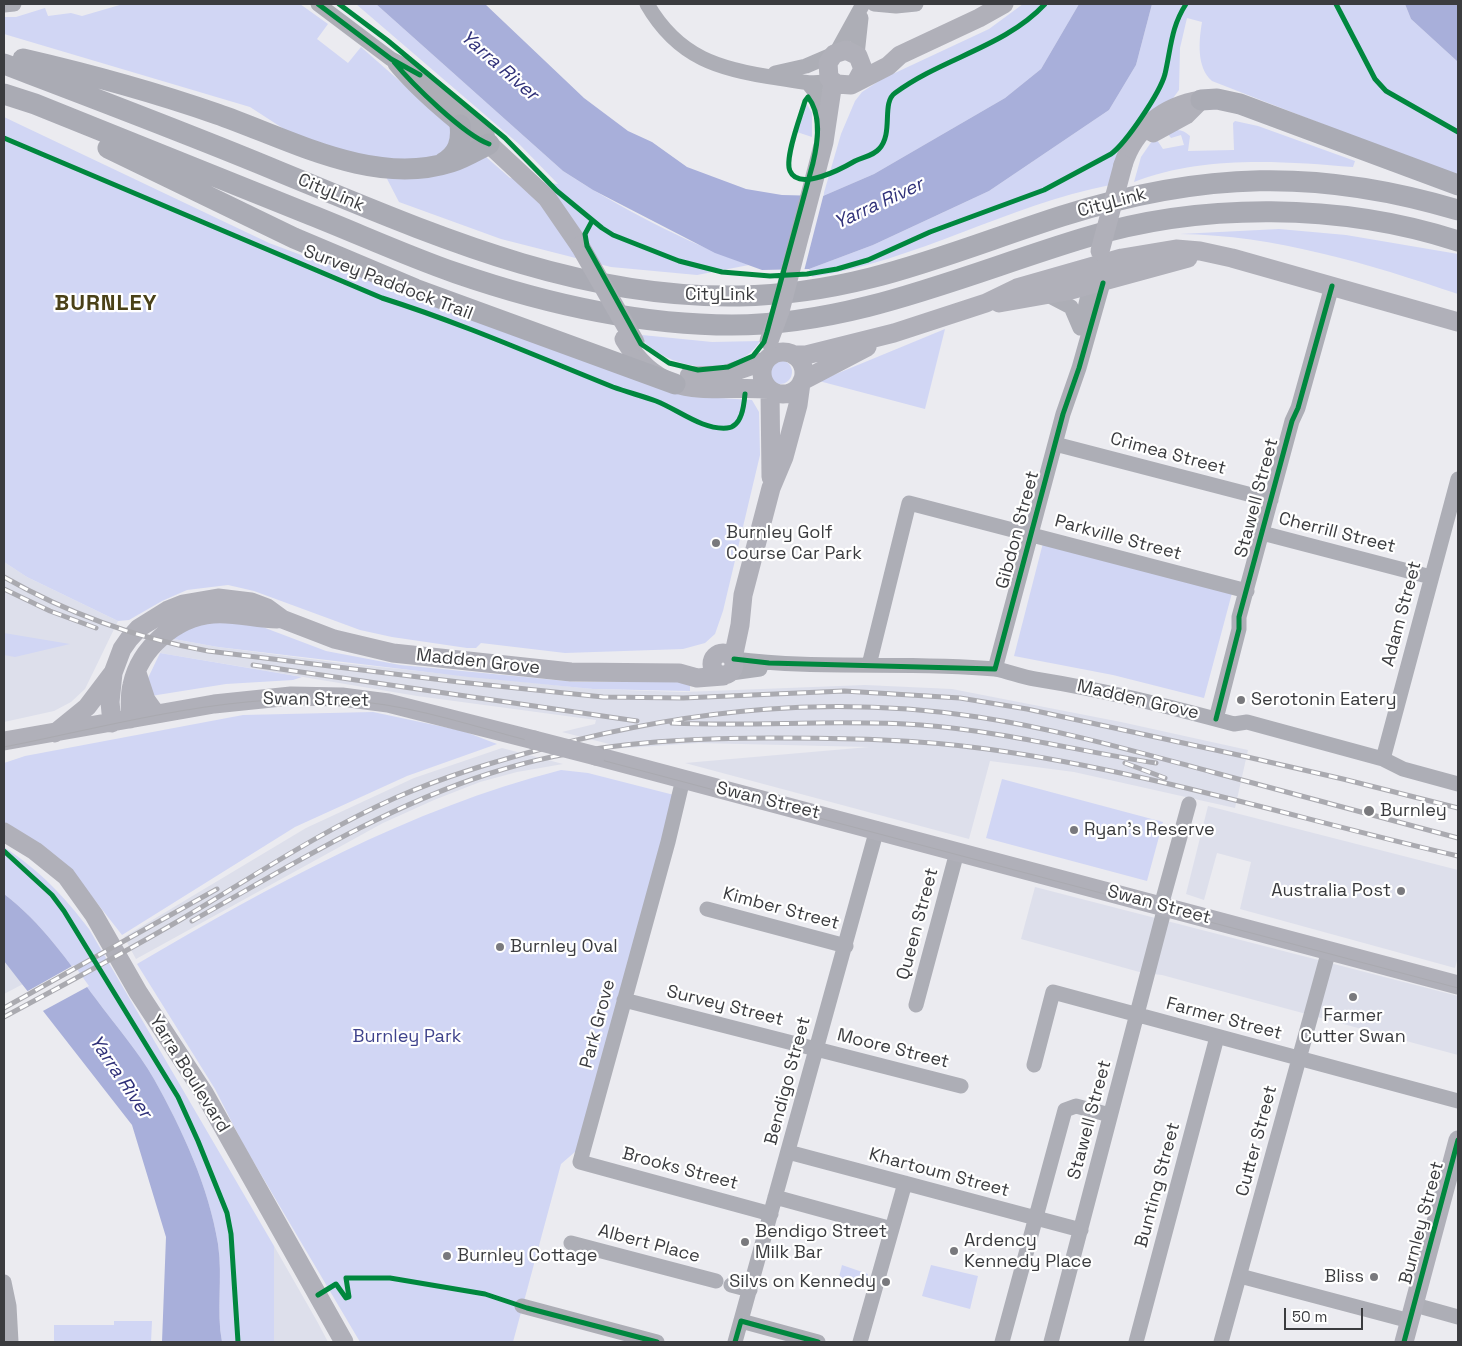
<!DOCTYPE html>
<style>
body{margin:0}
#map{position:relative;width:1462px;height:1346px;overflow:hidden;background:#ebebf0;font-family:"Space Grotesk",sans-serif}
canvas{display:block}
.frame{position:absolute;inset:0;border:5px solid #3b3c3f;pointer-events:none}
.scale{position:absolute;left:1284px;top:1308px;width:79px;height:22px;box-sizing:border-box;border:2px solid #3b3c3f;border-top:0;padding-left:6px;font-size:15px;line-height:18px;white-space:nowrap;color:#3b3c3f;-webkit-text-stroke:4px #fff;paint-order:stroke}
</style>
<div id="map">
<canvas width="1462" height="1346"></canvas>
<div class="frame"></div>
<div class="scale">50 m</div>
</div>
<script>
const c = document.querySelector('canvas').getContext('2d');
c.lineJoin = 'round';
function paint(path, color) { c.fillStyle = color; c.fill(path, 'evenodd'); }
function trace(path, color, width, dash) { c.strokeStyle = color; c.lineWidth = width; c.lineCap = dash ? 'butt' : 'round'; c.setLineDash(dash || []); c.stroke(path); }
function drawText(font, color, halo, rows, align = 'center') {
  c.font = font + ' "Space Grotesk",sans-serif'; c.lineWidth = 4.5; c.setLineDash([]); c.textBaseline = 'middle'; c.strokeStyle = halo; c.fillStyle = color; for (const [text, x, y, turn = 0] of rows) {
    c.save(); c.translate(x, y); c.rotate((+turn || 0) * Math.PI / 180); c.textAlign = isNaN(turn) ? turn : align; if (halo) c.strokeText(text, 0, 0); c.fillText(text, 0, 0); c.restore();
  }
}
paint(new Path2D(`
 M4,562L27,577L118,621L85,689L71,702L54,711L4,722Z
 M168,638L218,647L341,663L593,689L684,692L865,685L952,689L1121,722L1248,750L1235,808L1074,772L990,761L969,839L685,763L869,747L699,743L625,748L562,732L595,724L596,720L417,696L160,653Z
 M502,748L563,764L517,772L480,782L434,800L383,823L136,959L124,937L306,828L414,778Z
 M1208,806L1458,870V957L1455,968L1240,909L1251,862L1217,853L1204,900L1186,894Z
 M1035,887L1458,996V1055L1162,975L1143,973L1021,939Z
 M4,961L23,984L4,994Z
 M274,1246L318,1323L328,1342H274Z`), '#dddfeb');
paint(new Path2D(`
 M123,4H300L328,24L317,39L348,63L361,47L510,178L558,184L520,145L356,4H376L563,171C618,207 687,243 749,265L697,275L611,267L501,239L399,202L384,173L301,140L250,107L4,34V17H16L45,8L48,16L71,13L82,16Z
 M1023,4H1079L1041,69L1005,98L874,174L823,196L841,134L855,101L862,92L882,79L989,29Z
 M1152,4H1405L1411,19L1458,62V177L1212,81C1196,67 1199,40 1202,22L1187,18L1180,48L1179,90L1110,185C1008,205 916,261 812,277L809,269L873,245L989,191L1109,110L1136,65Z
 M805,101L812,113V137L797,132Z
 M4,117L269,243L652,386L688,396L752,400L759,412L760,455L723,611L715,634L705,643L683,649L565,653L481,643L476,648H467L392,637L360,630L254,591L228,585L187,590L162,601L129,620L118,621L27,577L4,562Z
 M1235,121L1258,126L1355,161L1353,167C1282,161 1202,155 1134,182L1141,157L1152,141L1157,140L1163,149L1184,145L1181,135L1171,138L1167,133C1176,128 1183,129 1190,136L1188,151L1234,150L1233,123Z
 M1279,229L1346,235L1458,254V294C1369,264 1274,235 1180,234Z
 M945,329L925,409L819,381Z
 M642,335L712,342L760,341C739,376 683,372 653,349C647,345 642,341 642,335Z
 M768 372a12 12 0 1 1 24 0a12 12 0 1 1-24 0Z
 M1043,543L1232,593L1204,698L1113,675L1014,656Z
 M205,620L252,623L326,651L400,665L576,682H690V691L593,689L469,677L218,647L168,638Z
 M4,633L70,644L15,657L4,655Z
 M160,653L302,677L293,680L226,684L151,696L148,678Z
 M373,712L463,731L497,744L407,776L295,827L122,935L72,871L4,826V763L25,756L243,715Z
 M561,770L588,773L674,795L576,1151L561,1164L513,1342H360L243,1144L215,1089L137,964C272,885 409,809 561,770Z
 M1002,779L1163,822L1147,881L986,838Z
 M4,847C40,871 63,895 89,929L274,1246V1342H222C216,1311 223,1277 218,1244C209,1187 182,1129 154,1079C138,1051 115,1025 96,999C68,961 42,923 4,894Z
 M842,1265L868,1274L865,1287L838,1281Z
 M931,1265L978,1276L970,1309L922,1296Z
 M114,1321H152L151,1342H54V1325H114Z`), '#d1d6f4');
paint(new Path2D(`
 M376,4H485L584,98L628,131L652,142L687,167L746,189L782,195L823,196L874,174L1005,98L1041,69L1079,4H1152L1136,65L1109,110L989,191L873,245L809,269L762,270L715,253L593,190L563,171Z
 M1405,4H1458V62L1411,19Z
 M4,894C42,923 68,961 96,999C115,1025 138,1051 154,1079C182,1129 209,1187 218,1244C223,1277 216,1311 222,1342H162L166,1237L132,1125L4,961Z`), '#a8afda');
paint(new Path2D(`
 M802,193H824L804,271L782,272Z
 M74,965L89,986L41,1012L26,992Z`), '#ebebf0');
trace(new Path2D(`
 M318,4L391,59L416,72L487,134L489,144
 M647,4C678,58 720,70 778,78C796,81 814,86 832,80
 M874,4L896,6L916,4
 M4,5L14,4
 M836,53L863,4
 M857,55L861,18
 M395,64C412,85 465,135 489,144
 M775,73L806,66L834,54
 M808,83L820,98L823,121
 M1048,295L1071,307L1080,328
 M1082,322L1090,286
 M1055,444L1271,500
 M1262,533L1431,577
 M734,659C820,670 908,661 995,669C1008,671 1021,677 1035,679C1104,690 1167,706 1234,724L1247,722L1383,759L1403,769L1458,784
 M869,665L909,503L1247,591
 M995,669L1063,414L1079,368L1103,283
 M731,673L760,669
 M1216,719L1239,629V617L1292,421L1298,408L1332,286
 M1383,759L1458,479
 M683,779L668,842L580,1162L771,1214
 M1161,906L1189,804
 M707,909L846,946
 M624,1000L961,1086
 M916,1005L957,852
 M1034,1065L1053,992L1458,1101
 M788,1152L1081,1230
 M775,1197L892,1229
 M571,1243L716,1281
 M1240,1276L1410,1321
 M4,1282L9,1306L11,1342
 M731,1285L750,1290
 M1415,1305L1458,1317
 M522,1306L657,1342
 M741,1321L818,1342
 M735,1342L877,829
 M860,1342L905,1183
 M1002,1342L1065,1110L1076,1106L1110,1115
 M1051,1342L1165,907
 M1136,1342L1217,1037
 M1221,1342L1329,950`), '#adaeb6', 15);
trace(new Path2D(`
 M856,82L863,69L858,56L846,50L834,54L828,63L829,78L837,84L851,85L888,66L900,55L979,18L1004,4
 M1153,133L1186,115L1200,101
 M489,144L547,198L580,246
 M1123,165C1134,129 1164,106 1201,100
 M801,230L824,142L833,82
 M999,303L1067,291L1188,258
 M624,339C663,404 707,385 769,389
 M762 373a21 21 0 1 1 42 0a21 21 0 1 1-42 0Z
 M794,355H806L894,333L986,303L1017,288L1122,258L1176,249L1200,251L1232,258L1458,322
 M689,376L724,375L765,361
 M802,381L867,347
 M770,390L771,477
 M712 664a11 11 0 1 1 22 0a11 11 0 1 1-22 0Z
 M733,658L740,625L743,595L771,488L784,457L798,405L801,383
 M137,673L146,700L156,714
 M130,719C131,708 129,696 132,685C140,648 176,617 213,614C235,612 256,619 277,619
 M112,723L110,702L113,673L122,649L129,639L139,628L168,610L183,604L218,598L251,602L267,608L282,619L334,639L393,653L571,672L679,673L697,678L723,676
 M55,733L87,707L112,674
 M4,741L214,704L291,696L342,697L388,703L534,740
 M596,756L1458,985
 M4,832L35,851L66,876L94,915L138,992L204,1093L344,1342
 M1404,1342L1458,1140`), '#b0b0b9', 19);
trace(new Path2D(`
 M23,59C88,74 154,92 217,114C289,139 374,187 451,162C464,158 477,150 489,144
 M4,64C96,99 189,134 280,172C429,233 574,299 739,296C861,294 950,252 1062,216C1201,172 1318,168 1458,210
 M4,94L35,104C127,141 219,178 311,215C359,234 407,256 456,273C543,303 639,325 732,325C855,325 968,273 1084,238C1202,202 1341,203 1458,241
 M1201,100L1217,99L1240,104L1458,185
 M108,148L294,238L415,289L675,384
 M443,163C458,154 462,142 460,125`), '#aaabb4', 21);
trace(new Path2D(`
 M4,747C121,724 243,688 364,702C420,708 476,727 530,741L1458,988`), '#aaaab0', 1);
const rail = new Path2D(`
 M4,577C67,613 136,638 208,651L459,682L603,697L683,698L844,691L960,698L1027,709L1243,756L1343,779L1458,808
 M4,589L50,611L96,628
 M253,665L637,721
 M672,723C755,727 838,719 921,725C1001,731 1077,751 1156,763
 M1125,763L1165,778
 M192,921C288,867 383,808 488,774C580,744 673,738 769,738C842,738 915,739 987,749C1147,771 1302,820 1458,856
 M4,1008L217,889
 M4,1017C63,985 122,954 180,920C251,878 319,832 395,798C445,776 497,761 549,747C693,709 831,695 978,717C1057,729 1134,751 1212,772C1294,794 1376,816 1458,838`);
trace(rail, '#aaaab0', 5);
trace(rail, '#fff', 3, [9]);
trace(new Path2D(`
 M580,246L635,342
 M1100,251L1123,165
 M769,341L780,311L801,230
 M534,740L596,756`), '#b0b0b9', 19);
trace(new Path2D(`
 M318,4L391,59L420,75
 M339,4L387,40L505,138L557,191L602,228L613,235L679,261L722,272L770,276L807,274L837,269L868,260L930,232L1044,190L1111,154C1126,143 1160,93 1165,74C1171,48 1171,27 1186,4
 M1336,4L1375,79L1386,91L1458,132
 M394,62C412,84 464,135 489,144
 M4,138L382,298C461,323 536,356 613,387C627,392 642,396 656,401C679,410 702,430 727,428C742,427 744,405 745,394
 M592,221L585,234L587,246L641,344L669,363L698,370L728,367L753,356L764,342L767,332L813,163C818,142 822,115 808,97L805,101C801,115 784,159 790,171C799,192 843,168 855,161C863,157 873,156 879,149C894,133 881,103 895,93C942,58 1005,47 1045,4
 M734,659L769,663L995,669L1063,414L1079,368L1103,283
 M1216,719L1239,629V617L1292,421L1298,408L1332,286
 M4,851L52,895L64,911L178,1097L198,1141L227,1213L231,1234L238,1342
 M318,1295L336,1284L346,1298L349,1297L346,1278H390L485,1294L527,1308L657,1342
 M735,1342L741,1321L818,1342
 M1404,1342L1458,1140`), '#00873e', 5);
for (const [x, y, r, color] of [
 [716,543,5,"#79797d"],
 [1241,700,5,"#79797d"],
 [1369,811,6,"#79797d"],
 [1074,830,5,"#79797d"],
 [1401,891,5,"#79797d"],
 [500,947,5,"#79797d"],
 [1353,997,5,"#79797d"],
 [745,1242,5,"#79797d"],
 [954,1251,5,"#79797d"],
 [447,1256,5,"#79797d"],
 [1374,1277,5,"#79797d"],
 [886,1282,5,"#79797d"]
]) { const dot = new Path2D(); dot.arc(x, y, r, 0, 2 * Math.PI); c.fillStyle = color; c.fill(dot); trace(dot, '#fff', 2); }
drawText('18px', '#3b3c3f', '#fff', [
 ["CityLink",331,193,23],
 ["CityLink",1112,203,-15],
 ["Survey Paddock Trail",388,283,21],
 ["CityLink",720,295],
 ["Crimea Street",1168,454,15],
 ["Stawell Street",1257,498,-75],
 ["Gibdon Street",1018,530,-75],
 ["Cherrill Street",1337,533,14],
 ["Parkville Street",1118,538,15],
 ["Adam Street",1402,614,-75],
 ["Madden Grove",478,662,6],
 ["Swan Street",316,700,1],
 ["Madden Grove",1138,700,13],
 ["Swan Street",768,801,14],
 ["Swan Street",1159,905,15],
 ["Kimber Street",781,909,15],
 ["Queen Street",918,924,-75],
 ["Survey Street",725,1006,14],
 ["Farmer Street",1224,1019,15],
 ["Park Grove",598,1024,-75],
 ["Moore Street",893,1049,14],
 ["Yarra Boulevard",189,1074,58],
 ["Bendigo Street",788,1081,-75],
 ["Stawell Street",1090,1120,-75],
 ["Cutter Street",1257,1141,-75],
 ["Brooks Street",680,1169,15],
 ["Khartoum Street",939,1173,15],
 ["Bunting Street",1158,1185,-75],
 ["Burnley Street",1422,1223,-75],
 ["Albert Place",649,1244,15]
]);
drawText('18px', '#3b3c3f', '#fff', [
 ["Burnley Golf",726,533],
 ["Course Car Park",726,554],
 ["Serotonin Eatery",1251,700],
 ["Burnley",1380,811],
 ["Ryan's Reserve",1084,830],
 ["Australia Post",1391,891,"right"],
 ["Burnley Oval",510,947],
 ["Farmer",1353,1016,"center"],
 ["Cutter Swan",1353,1037,"center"],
 ["Bendigo Street",755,1232],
 ["Milk Bar",755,1253],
 ["Ardency",964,1241],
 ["Kennedy Place",964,1262],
 ["Burnley Cottage",457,1256],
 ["Bliss",1364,1277,"right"],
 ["Silvs on Kennedy",876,1282,"right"]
], 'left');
drawText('18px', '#3f438c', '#fff', [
 ["Burnley Park",407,1037]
]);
drawText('italic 19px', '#303179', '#fff', [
 ["Yarra River",499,66,41],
 ["Yarra River",879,204,-25],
 ["Yarra River",120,1077,56]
]);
c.letterSpacing = '1px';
drawText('bold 22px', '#4a4118', '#fff', [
 ["BURNLEY",106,304]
]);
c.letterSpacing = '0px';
</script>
